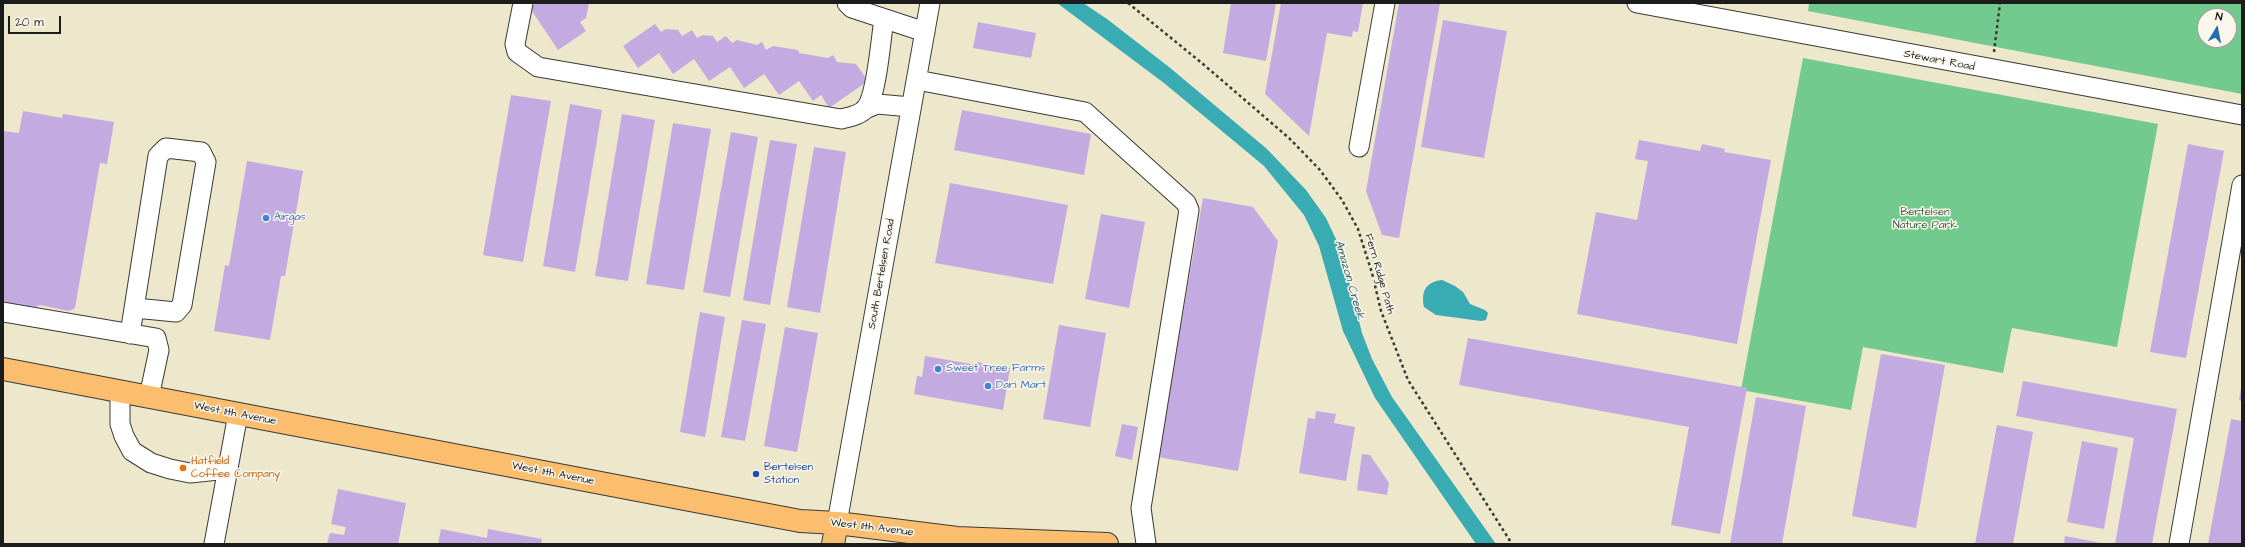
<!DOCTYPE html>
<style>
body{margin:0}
#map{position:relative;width:2245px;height:547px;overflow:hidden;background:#ede7cb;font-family:"Architects Daughter",sans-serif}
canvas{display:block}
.frame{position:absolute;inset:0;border:4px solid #1c1c1c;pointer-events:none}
.north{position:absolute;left:2197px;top:8px;width:40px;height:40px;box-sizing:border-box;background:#fbf7ec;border:1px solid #a29f99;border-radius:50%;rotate:10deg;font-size:11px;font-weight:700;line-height:16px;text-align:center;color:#1c1c1c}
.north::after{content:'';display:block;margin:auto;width:14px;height:18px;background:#1f6fb2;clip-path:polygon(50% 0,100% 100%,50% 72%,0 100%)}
.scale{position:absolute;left:8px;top:16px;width:53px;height:18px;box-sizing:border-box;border:2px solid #1c1c1c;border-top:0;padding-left:5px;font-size:12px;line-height:14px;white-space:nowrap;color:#1c1c1c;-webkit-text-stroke:3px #fbf7ec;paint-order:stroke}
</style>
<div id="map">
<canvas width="2245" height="547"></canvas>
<div class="frame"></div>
<div class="north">N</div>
<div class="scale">20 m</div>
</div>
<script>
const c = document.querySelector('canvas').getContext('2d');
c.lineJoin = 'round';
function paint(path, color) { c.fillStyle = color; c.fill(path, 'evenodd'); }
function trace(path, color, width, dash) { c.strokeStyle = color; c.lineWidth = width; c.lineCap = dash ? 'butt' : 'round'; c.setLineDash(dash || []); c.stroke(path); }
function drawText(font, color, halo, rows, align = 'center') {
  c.font = font + ' "Architects Daughter",sans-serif'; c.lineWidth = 3; c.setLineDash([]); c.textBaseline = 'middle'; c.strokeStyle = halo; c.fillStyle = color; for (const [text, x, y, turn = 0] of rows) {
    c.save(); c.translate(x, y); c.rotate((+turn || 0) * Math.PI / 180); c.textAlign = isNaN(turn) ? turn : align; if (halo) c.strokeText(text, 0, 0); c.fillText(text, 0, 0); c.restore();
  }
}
paint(new Path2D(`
 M1807,3H2242V94L1808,11L1809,4ZM2205,16H2229V40H2205Z
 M1803,58L2158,124L2117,347L2012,328L2003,373L1863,347L1851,410L1741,390Z`), '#73ca8e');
paint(new Path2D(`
 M1057,3H1083L1107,19L1169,67L1267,149L1306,190L1326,218L1341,250L1362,333L1372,359L1392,397L1496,544H1476L1375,398L1343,331L1319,246L1304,215L1264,166L1164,83Z
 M1442,280L1455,286L1463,292L1470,304L1485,310L1488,313L1486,320L1481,321L1436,315L1424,307C1421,292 1425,282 1442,280Z`), '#39abb2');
paint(new Path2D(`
 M536,3H589L586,18L580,22L586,31L558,50L530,8Z
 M1231,3H1276L1266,61L1223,53Z
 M1281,3H1363L1358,32L1353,31L1352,37L1327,33L1309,136L1265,94Z
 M1399,3H1440L1399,238L1382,235L1366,191Z
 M1443,20L1507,31L1484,158L1421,147Z
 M978,22L1036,33L1031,58L973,48Z
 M655,24L661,32L666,29L678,30L682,36L692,30L697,38L703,35L713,36L717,42L726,36L732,43L737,40L757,45L762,42L766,50L773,46L798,50L799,53L828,58L833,55L837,62L856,64L868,81L829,108L821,95L813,101L799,81L779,95L764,74L744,88L730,67L709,81L694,59L673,74L659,53L638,68L623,46Z
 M511,95L551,101L523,262L483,255Z
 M570,104L602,110L575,272L543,266Z
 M962,110L1091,134L1084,175L954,150Z
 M23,111L62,118L63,114L114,122L107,164L100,163L75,308L69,311L40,305L35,307L7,303L3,300V131L19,133Z
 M622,114L655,120L628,281L595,276Z
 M673,123L711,129L684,290L646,284Z
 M731,132L758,137L730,297L703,292Z
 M770,140L797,144L770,305L743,300Z
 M1639,140L1700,151L1702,144L1725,149L1724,152L1771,160L1737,344L1577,314L1596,212L1637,220L1648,161L1635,159Z
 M2188,144L2224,151L2186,358L2150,352Z
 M814,147L846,152L820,313L787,307Z
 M247,161L303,171L285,276H281L270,340L214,331L225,265L229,266Z
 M950,183L1068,205L1053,284L935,263Z
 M1203,198L1253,207L1278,241L1238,471L1158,457Z
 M1101,214L1145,222L1129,308L1085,299Z
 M700,312L725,317L705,437L680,432Z
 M742,320L766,324L745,441L721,437Z
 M1059,325L1106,333L1090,427L1043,419Z
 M785,327L818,333L797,452L764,446Z
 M1468,338L1747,388L1720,534L1671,525L1689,427L1459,385Z
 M1881,354L1945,365L1916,528L1852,516Z
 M925,356L977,365V362L1010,368L1003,410L914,394L917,376L922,377Z
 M2023,381L2177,409L2152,544H2115L2134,438L2016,416Z
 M2241,389L2242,390V401L2239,400Z
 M1756,397L1806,406L1782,544H1730Z
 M1316,411L1336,414L1334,423L1355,427L1346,481L1299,473L1308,418L1315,419Z
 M2231,419L2242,421V544H2208Z
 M1122,424L1138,427L1132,460L1115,456Z
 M1997,425L2033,432L2013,544H1975Z
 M2082,441L2118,448L2104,529L2067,522Z
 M1362,454L1370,455L1389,483L1387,495L1357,490Z
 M338,489L406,503L398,544H327L330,533L344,535L346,527L331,524Z
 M441,529L487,538L488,529L542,539L541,544H438Z
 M2065,536L2101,543L2100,544H2064Z`), '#c3aae0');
const minor = new Path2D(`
 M523,3L515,44L517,52L538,67L841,119C849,117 861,115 866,108C877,95 881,37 884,19
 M847,3L852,8L925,32
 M1637,3L2242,115
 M917,80L1085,112L1186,203L1189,210L1141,508L1146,544
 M865,109L877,104L911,107
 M1359,147L1385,3
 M3,312L156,338L159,350L149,397
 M130,334L158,156L166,148L201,152L206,162L182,305L176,312L135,308
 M120,392V424L124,436L132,451L151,463L170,469L190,473L228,469
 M837,523L930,3
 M214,544L238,414
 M2179,544L2242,185`);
const major = new Path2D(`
 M3,369L800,521L837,523L957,538L1107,544
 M833,544L837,523`);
trace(minor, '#3b3a36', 21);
trace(major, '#3b3a36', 24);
trace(new Path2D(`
 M1128,3L1203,64L1289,138L1320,170L1342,200L1358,229L1372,273L1381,311L1408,380L1512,544
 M1994,52L2000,3`), '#3b3a36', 2.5, [3, 3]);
trace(minor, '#fff', 19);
trace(major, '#fbbd6e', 22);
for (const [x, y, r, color] of [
 [266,218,4,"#3f7fe0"],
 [938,369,4,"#3f7fe0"],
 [988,386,4,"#3f7fe0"],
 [183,468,4,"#e8710a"],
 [756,474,4,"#1a4fb4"]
]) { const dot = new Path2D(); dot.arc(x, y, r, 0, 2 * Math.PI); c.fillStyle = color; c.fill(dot); trace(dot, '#fbf7ec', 1.5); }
drawText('11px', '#1c1c1c', '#fbf7ec', [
 ["Stewart Road",1939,61,11],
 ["South Bertelsen Road",882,274,-80],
 ["Fern Ridge Path",1379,274,74],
 ["West 11th Avenue",235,414,11],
 ["West 11th Avenue",553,474,11],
 ["West 11th Avenue",872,528,7]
]);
drawText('11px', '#3a5944', '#fbf7ec', [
 ["Bertelsen",1925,213],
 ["Nature Park",1925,226]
]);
drawText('11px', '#366cbe', '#fbf7ec', [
 ["Airgas",274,218],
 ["Sweet Tree Farms",946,369],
 ["Dari Mart",996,386]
], 'left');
drawText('11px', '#c56008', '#fbf7ec', [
 ["Hatfield",191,462],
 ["Coffee Company",191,475]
], 'left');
drawText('11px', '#164399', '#fbf7ec', [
 ["Bertelsen",764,468],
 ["Station",764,481]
], 'left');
drawText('italic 12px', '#295c60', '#fbf7ec', [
 ["Amazon Creek",1349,280,74]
]);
</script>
